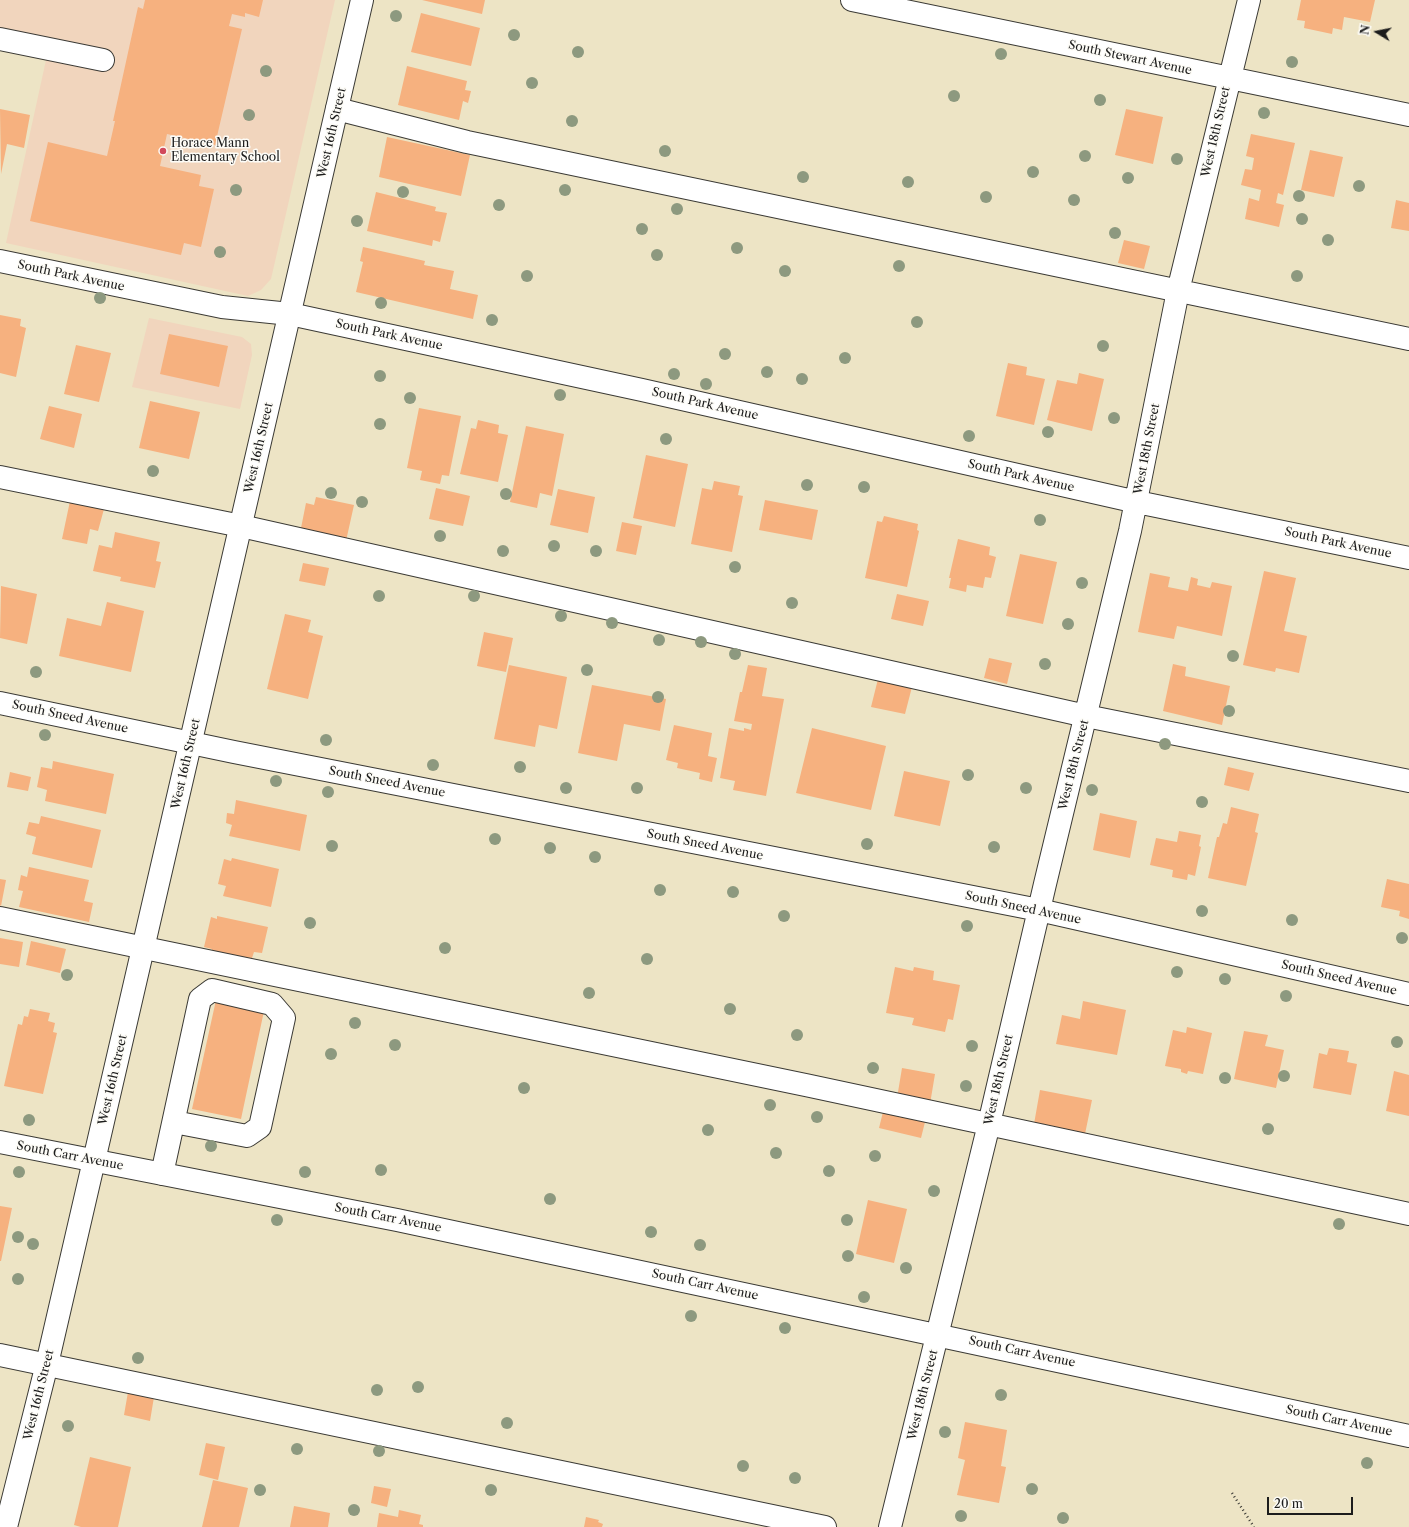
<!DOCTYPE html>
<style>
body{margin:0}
#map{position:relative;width:1409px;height:1527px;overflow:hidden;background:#ede4c5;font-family:"Libre Caslon Text",serif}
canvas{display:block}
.north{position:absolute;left:1357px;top:12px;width:40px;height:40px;-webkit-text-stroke:3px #fdfcf7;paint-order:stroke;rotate:280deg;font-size:11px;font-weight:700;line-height:16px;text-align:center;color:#1c1c1c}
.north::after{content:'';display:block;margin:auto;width:14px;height:18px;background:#1c1c1c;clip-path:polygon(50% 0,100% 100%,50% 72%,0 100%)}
.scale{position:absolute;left:1267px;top:1497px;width:86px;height:18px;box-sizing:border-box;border:2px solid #1c1c1c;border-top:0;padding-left:5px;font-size:12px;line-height:14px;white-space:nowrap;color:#1c1c1c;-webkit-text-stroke:3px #fdfcf7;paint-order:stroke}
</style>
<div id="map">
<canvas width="1409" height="1527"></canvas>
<div class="north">N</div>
<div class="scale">20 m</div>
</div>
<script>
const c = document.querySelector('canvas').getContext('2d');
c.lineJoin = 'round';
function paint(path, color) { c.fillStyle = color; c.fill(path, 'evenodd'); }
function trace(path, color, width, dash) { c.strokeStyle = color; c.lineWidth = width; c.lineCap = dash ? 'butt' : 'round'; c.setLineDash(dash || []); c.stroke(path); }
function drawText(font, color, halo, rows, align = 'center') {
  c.font = font + ' "Libre Caslon Text",serif'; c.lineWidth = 3; c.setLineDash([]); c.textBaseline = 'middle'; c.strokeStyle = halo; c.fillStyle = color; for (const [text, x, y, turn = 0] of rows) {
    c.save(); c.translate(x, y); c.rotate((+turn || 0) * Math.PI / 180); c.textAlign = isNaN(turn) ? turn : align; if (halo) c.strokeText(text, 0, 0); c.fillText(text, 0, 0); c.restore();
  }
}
paint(new Path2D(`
 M0,0H335L271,279L261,290L248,296L6,243L46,60L0,50Z
 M149,318L242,337L251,344L252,355L240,409L132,387Z`), '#f1d5bd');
paint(new Path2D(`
 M145,0H263L259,17L245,13V17L232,14L229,26L242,29L215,145L167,134L160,166L201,175L199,186L214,189L201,247L184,243L181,255L30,221L48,142L107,156L115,121H113L138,7L143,9Z
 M422,0H485L482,14Z
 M1301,0H1375L1370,22L1344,17L1342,30L1333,28L1332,34L1304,28L1305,21L1297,20Z
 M421,13L480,28L471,66L411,52Z
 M407,66L467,81L465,90L471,91L468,103L463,101L459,120L398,105Z
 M0,109L30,115L24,148L7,144L1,174Z
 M1126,109L1163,117L1153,164L1115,155Z
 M1251,134L1295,143L1283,195L1278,193L1276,203L1284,205L1279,227L1245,219L1249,198L1259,201L1261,190L1241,185L1245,169L1252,170L1254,158L1246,156Z
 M387,137L470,155L461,196L379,177Z
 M1310,150L1343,157L1334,197L1301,190Z
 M376,192L436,207L435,211L447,213L440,242L433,240L432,246L367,231Z
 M1396,200L1409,203V231L1391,228Z
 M1124,240L1150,246L1144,269L1118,263Z
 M363,247L425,261L424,265L454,271L450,289L478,295L473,319L356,292L363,262L360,261Z
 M0,315L21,319L20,326L26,328L16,377L0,373Z
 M169,334L228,346L219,387L160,374Z
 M76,345L111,353L99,402L64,394Z
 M1008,363L1027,367L1026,375L1045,379L1034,425L996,416Z
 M1079,373L1104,379L1092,431L1047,420L1057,380L1077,384Z
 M150,401L200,412L189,459L139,448Z
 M49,406L82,414L74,448L40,439Z
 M419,408L461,416L449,476L442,475L440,484L420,480L422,471L407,468Z
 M478,420L499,425L498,433L508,435L498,482L460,474L471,428L476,429Z
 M526,426L564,434L552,496L540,493L537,508L510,502Z
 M646,455L688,464L675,527L633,518Z
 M714,481L740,486L738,495L743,496L732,552L691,544L702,488L712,490Z
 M436,488L470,496L463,526L429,519Z
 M558,489L595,497L588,533L550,525Z
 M316,497L354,505L346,541L309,533L310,530L301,528L306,503L314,505Z
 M765,500L818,510L812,540L759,530Z
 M70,501L104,509L98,531L90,529L87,544L62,539Z
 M884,516L918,524L917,530L919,531L907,587L865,578L877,521L882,522Z
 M622,522L642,526L636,555L616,551Z
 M115,532L160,542L156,561L161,562L155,588L120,581L121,577L93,571L99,545L112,548Z
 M958,539L990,547L989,555L996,557L991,578L985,577L983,588L967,585L966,592L949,588L951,578H949Z
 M1020,554L1057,562L1043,624L1006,616Z
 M303,563L329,568L325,586L299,581Z
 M1264,571L1296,578L1284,631L1307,636L1299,673L1276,668L1275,672L1243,665Z
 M1150,573L1170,577L1168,587L1188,591L1191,577L1198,579L1197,585L1210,588L1212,582L1232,586L1222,636L1177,626L1174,639L1138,632Z
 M1,586L37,594L27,644L0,638Z
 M897,594L929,601L923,626L891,619Z
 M107,602L144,611L131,672L59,656L67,618L101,626Z
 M285,614L311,620L308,632L323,636L308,699L267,689Z
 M484,632L513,638L506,672L477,666Z
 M989,658L1012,663L1007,684L984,678Z
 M1173,664L1186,667L1185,676L1230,686L1222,725L1163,711Z
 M509,665L567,677L557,729L539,725L535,747L494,739Z
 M748,665L767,668L762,696L784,699L766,796L733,790L735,781L720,778L729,728L744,731V728L751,730L752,724L734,721L740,692H742Z
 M879,675L913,683L905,714L871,707Z
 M592,685L666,699L660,731L624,724L617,761L578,753Z
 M674,725L712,733L708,756L717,758L712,782L699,779L700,773L677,768L678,763L666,760Z
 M812,728L886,746L871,810L796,793Z
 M53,761L114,774L106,814L45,801L47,790L37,787L41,767L52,769Z
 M1228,767L1254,773L1249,791L1224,785Z
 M904,771L950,781L940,826L894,816Z
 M10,772L31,777L28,791L7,787Z
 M236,800L307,815L300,851L229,836L232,825L226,823L227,813L234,814Z
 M1231,807L1259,814L1255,832L1258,833L1246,886L1208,878L1217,837H1219L1223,823L1227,824Z
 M1100,813L1137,821L1130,858L1093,850Z
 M41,816L101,830L92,868L32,854L36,837L26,834L29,822L39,824Z
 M1179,831L1201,835L1199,846L1201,847L1195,876L1188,874L1187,880L1172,877L1173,870L1150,865L1156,838L1177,842Z
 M232,858L279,869L271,907L223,896L226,886L218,884L224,859L231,861Z
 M29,867L89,880L84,901L93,903L89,922L19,907L23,891L18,890L21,875L27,877Z
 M0,879L6,880L1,906L0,905Z
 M1387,879L1409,884V919L1399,916L1400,911L1381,907Z
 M217,916L268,927L262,953L254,952L252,958L211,953L212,949L204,947L211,917L217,919Z
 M0,938L23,942L19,967L0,964Z
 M31,941L66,949L60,973L26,965Z
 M895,967L913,971L914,967L934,971L933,980L960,985L953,1020L948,1019L945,1032L912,1025L914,1018L886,1013Z
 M216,1000L264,1011L241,1119L192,1109Z
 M1083,1001L1126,1010L1117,1055L1056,1044L1062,1015L1080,1019Z
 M30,1009L50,1013L48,1021L55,1023L53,1032L57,1033L43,1094L4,1086L18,1024L22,1025L24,1016L28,1017Z
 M1187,1027L1212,1033L1203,1074L1188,1071L1187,1074L1181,1072V1069L1165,1066L1173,1030L1186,1033Z
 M1244,1031L1268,1035L1265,1046L1284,1050L1276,1088L1234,1079Z
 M1329,1048L1349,1051L1347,1062L1357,1064L1351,1095L1313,1088L1319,1053L1327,1055Z
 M902,1068L935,1074L930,1104L897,1098Z
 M1394,1071L1409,1075V1116L1386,1111Z
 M1040,1090L1092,1100L1085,1134L1034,1124Z
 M883,1112L925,1122L921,1138L879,1128Z
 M868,1200L907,1209L894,1263L856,1254Z
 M0,1206L12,1208L1,1261H0Z
 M128,1392L154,1397L150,1421L124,1415Z
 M965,1422L1007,1430L1001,1466L1006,1467L999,1503L957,1495L965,1460L958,1458Z
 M206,1443L225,1447L218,1480L199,1475Z
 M90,1457L131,1467L118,1527H81L74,1525Z
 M213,1480L248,1488L239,1527H202Z
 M374,1486L391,1489L387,1507L371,1503Z
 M294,1506L330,1513L328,1527H290Z
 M399,1510L421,1515L419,1524L423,1525V1527H377L379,1513L398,1517Z
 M586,1517L599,1520L598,1522L603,1524L602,1527H584Z`), '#f6b17f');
const minor = new Path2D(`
 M852,0L1409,115
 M0,39L103,60
 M337,109L467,142L1409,339
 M0,261L222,307L290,314L642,390L1137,502L1409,558
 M0,477L241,526L1086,716L1409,781
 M0,703L234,752L1039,910L1409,994
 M0,918C470,1013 940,1113 1409,1214
 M0,1142L397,1220L1409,1436
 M162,1174L200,999L212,990L272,1004L284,1018L260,1127L247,1136L174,1122
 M0,1355L825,1527
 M890,1527L989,1124L1045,884L1130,531L1178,291L1249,0`);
const major = new Path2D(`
 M6,1527L47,1364L362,0`);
trace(minor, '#3b3a35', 24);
trace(major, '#3b3a35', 24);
trace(new Path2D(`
 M1232,1493L1254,1527`), '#3b3a35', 2.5, [1, 3]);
trace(minor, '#fff', 22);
trace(major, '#fff', 22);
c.fillStyle = '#8d997f';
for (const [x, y] of [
 [396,16],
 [514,35],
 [578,52],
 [1001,54],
 [1292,62],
 [266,71],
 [532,83],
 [954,96],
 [1100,100],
 [1264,113],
 [249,115],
 [572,121],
 [665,151],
 [1085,156],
 [1177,159],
 [1033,172],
 [803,177],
 [1128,178],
 [908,182],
 [1359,186],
 [236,190],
 [565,190],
 [403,192],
 [1299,196],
 [986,197],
 [1074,200],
 [499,205],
 [677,209],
 [1302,219],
 [357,221],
 [642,229],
 [1115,233],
 [1328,240],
 [737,248],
 [220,252],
 [657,255],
 [899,266],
 [785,271],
 [527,276],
 [1297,276],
 [100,298],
 [381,303],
 [492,320],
 [917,322],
 [1103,346],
 [725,354],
 [845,358],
 [767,372],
 [674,374],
 [380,376],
 [802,379],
 [706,384],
 [560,395],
 [410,398],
 [1114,418],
 [380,424],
 [1048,432],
 [969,436],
 [666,439],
 [153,471],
 [807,485],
 [864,487],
 [331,493],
 [506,494],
 [362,502],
 [1040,520],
 [440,536],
 [554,546],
 [503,551],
 [596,551],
 [735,567],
 [1082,583],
 [379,596],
 [474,596],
 [792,603],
 [561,616],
 [612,623],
 [1068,624],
 [659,640],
 [701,642],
 [735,654],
 [1233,656],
 [1045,664],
 [587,670],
 [36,672],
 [658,697],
 [1229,711],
 [45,735],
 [326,740],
 [1165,744],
 [433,765],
 [520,767],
 [968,775],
 [276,781],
 [566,788],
 [637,788],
 [1026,788],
 [1092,790],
 [328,792],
 [1202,802],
 [495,839],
 [867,844],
 [332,846],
 [994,847],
 [550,848],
 [595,857],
 [660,890],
 [733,892],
 [1202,911],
 [784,916],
 [1292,920],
 [310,923],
 [967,926],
 [1402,938],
 [445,948],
 [647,959],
 [1177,972],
 [67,975],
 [1225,979],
 [589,993],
 [1286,996],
 [730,1009],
 [355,1023],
 [797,1035],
 [1397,1042],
 [395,1045],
 [972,1046],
 [331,1054],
 [873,1068],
 [1284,1076],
 [1225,1078],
 [966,1086],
 [524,1088],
 [770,1105],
 [817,1117],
 [29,1120],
 [1268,1129],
 [708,1130],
 [211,1146],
 [776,1153],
 [875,1156],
 [381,1170],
 [829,1171],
 [19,1172],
 [305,1172],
 [934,1191],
 [550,1199],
 [277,1220],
 [847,1220],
 [1339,1224],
 [651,1232],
 [18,1237],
 [33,1244],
 [700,1245],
 [848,1256],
 [906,1268],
 [18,1279],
 [864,1297],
 [691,1316],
 [785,1328],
 [138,1358],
 [418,1387],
 [377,1390],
 [1001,1395],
 [507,1423],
 [68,1426],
 [945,1432],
 [297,1449],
 [379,1451],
 [1367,1463],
 [743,1466],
 [795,1478],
 [1032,1489],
 [260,1490],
 [491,1490],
 [354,1510],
 [961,1516],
 [1063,1518]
]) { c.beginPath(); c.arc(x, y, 6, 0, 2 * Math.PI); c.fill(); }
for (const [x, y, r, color] of [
 [163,151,4,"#d1495b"]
]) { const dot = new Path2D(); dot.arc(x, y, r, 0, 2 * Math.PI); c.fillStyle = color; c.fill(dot); trace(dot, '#fdfcf7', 1.5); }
drawText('12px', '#1c1c1c', '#fdfcf7', [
 ["South Stewart Avenue",1130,58,12],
 ["West 18th Street",1216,132,-77],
 ["West 16th Street",332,133,-77],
 ["South Park Avenue",71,276,12],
 ["South Park Avenue",389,335,12],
 ["South Park Avenue",705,404,13],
 ["West 16th Street",259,448,-77],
 ["West 18th Street",1147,449,-79],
 ["South Park Avenue",1021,476,13],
 ["South Park Avenue",1338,543,12],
 ["South Sneed Avenue",70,717,12],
 ["West 16th Street",186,764,-77],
 ["West 18th Street",1074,765,-76],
 ["South Sneed Avenue",387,782,11],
 ["South Sneed Avenue",705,845,11],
 ["South Sneed Avenue",1023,908,12],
 ["South Sneed Avenue",1339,978,13],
 ["West 16th Street",113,1080,-77],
 ["West 18th Street",999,1080,-77],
 ["South Carr Avenue",70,1156,11],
 ["South Carr Avenue",388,1218,11],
 ["South Carr Avenue",705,1285,12],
 ["South Carr Avenue",1022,1352,12],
 ["West 16th Street",39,1395,-76],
 ["West 18th Street",923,1395,-76],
 ["South Carr Avenue",1339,1421,12]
]);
drawText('12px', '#1c1c1c', '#fdfcf7', [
 ["Horace Mann",171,144],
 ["Elementary School",171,158]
], 'left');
</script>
